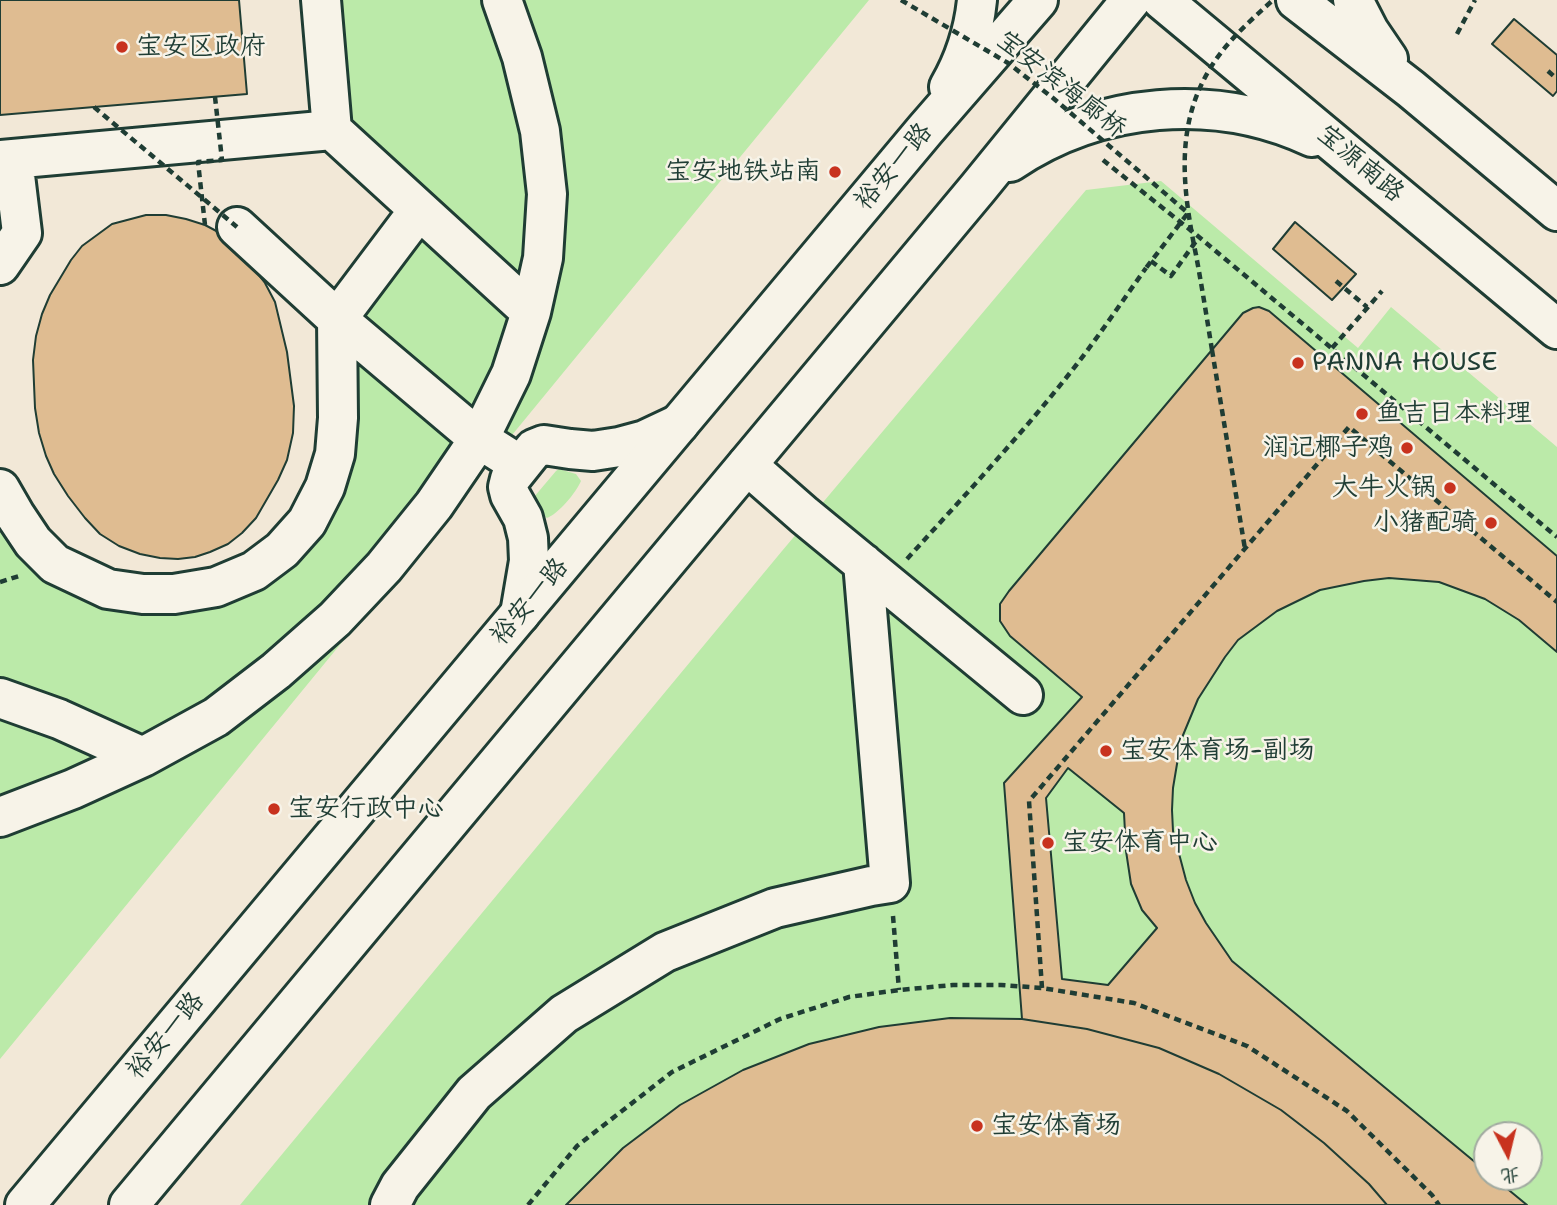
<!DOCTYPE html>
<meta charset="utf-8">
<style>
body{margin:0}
#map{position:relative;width:1557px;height:1205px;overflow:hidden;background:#f2e8d7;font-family:"Shantell Sans","LXGW WenKai TC",sans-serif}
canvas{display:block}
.north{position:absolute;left:1473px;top:1121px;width:70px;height:70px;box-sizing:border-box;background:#f7f3e8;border:2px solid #a1aaa0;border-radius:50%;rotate:173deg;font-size:19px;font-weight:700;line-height:28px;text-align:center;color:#1f3d34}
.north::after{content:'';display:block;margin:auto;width:24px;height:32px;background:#c8321e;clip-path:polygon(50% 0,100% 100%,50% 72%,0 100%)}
</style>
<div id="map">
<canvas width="1557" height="1205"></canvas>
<div class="north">北</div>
</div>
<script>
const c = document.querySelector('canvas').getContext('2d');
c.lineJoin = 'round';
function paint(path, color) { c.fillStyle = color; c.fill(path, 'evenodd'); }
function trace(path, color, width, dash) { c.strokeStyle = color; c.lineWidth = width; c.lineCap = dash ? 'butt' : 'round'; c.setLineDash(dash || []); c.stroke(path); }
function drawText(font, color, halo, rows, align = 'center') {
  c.font = font + ' "Shantell Sans","LXGW WenKai TC",sans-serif'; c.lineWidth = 5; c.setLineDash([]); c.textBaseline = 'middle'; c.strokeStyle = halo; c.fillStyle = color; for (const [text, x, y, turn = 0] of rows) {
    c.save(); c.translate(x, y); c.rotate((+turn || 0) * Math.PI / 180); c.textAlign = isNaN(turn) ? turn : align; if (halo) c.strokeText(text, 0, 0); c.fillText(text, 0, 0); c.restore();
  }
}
paint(new Path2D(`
 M321,0H869L0,1059V489L33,542L174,594L307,522L337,319L419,211L332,130Z
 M1161,181L1358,348L1391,307L1557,447V1205H240L782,551L1086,190ZM1487,1135H1529V1177H1487Z
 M559,469L576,474L581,481C576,493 558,514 547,518L543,515L534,497L556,471Z`), '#bbeaa9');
const building = new Path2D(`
 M0,0H239L247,94L0,115Z
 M1514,19L1557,55V91L1553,96L1492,44Z
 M146,215H166L186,219L205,225L222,234L250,264L265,283L275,302L287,352L294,406L293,433L287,460L278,480L256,518L242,533L228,544L210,552L195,557L178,559L160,558L140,554L119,546L100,534L85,518L68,496L54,474L46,456L39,433L35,408L33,360L36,336L42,314L50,295L71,260L82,246L112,224Z
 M1295,222L1356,274L1332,300L1273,249Z
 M1259,307L1269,311L1557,556V652L1519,620L1485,599L1439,582L1389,578L1364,581L1320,590L1277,611L1238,640L1225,657L1198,699L1181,740L1173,788L1172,810L1173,831L1186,880L1195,903L1206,923L1232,961L1487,1172V1177H1493L1527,1205H1387L1369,1184L1324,1143L1281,1110L1219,1074L1159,1048L1087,1029L1022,1019L1004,783L1082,697L1010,636L1000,621V604L1009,591L1243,313L1253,308ZM1068,768L1124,813L1126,851L1131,884L1142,910L1157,928L1108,985L1062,979L1046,798Z
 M950,1018L1022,1019L1087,1029L1159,1048L1219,1074L1281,1110L1324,1143L1369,1184L1387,1205H566L623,1148L680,1105L743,1070L809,1044L879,1027Z`);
paint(building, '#dfbc91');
trace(building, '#1f3d34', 2);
const minor = new Path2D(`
 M321,0L332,130
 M0,160L332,130L531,312
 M237,227L337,319L479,439L520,465
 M0,265L22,233L13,159
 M747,465L804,515L1023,695
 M0,489L15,515L33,542L55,564L108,589L143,594H174L216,587L254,571L282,550L307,522L325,487L335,454L338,418L337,319L419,210
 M520,614L529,561L528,538L523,518L510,495L508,487L510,479L534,449L544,445L570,449L593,451L619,447L645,440L679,424
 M0,698L59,719L143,757
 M0,817L73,789L143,757L216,717L276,671L335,619L384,567L434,505L479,439L511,374L531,312L543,258L547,194L540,131L522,57L502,0
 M390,1205L400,1186L474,1093L564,1014L665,952L775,908L871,886L890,883L863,563`);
const major = new Path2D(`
 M1162,0L1557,329
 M1296,0L1411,89L1557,211
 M1353,0L1369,31L1388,59
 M949,87C964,61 974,30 977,0
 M1010,162C1099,102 1215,92 1312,137
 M25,1205L925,130L1038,0
 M129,1205L978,188L1131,0`);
trace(minor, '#1f3d34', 44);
trace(major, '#1f3d34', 44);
trace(new Path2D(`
 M1457,34L1475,0
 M1548,71L1557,79
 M1103,160L1199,237L1557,537
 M1151,261L1171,276L1199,237
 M1336,281L1367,307
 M1332,348L1382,291
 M1212,350L1245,549
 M907,559C965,495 1024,432 1077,364C1101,333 1123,300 1146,268
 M0,582L19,576
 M893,916L899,990
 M1042,988L1029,801L1349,427L1557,602
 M528,1205L577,1146L672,1072L780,1019L849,997L899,990L953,985H1001L1042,988L1134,1003L1247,1046L1347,1111L1432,1195L1439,1205`), '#1f3d34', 4.5, [7, 5]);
trace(minor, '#f7f3e8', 38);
trace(major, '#f7f3e8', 38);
trace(new Path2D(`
 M901,0L1008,63L1053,98L1188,213L1146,268
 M94,107L237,227
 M205,225L198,162L222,160L215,97
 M1212,350C1207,319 1202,287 1196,255C1183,191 1174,126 1211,67C1227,41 1250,21 1273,0`), '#1f3d34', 4.5, [7, 5]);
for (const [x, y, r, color] of [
 [122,47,7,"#c8321e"],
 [835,172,7,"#c8321e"],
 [1298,363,7,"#c8321e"],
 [1362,414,7,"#c8321e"],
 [1407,448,7,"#c8321e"],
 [1450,488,7,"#c8321e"],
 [1491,523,7,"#c8321e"],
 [1106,751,7,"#c8321e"],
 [274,809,7,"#c8321e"],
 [1048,843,7,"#c8321e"],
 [977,1126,7,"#c8321e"]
]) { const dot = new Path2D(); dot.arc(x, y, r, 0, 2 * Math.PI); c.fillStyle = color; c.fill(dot); trace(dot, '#f7f3e8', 2.5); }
drawText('26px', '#1f3d34', '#f7f3e8', [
 ["宝安区政府",136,47],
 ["宝安地铁站南",821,172,"right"],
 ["PANNA HOUSE",1312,363],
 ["鱼吉日本料理",1376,414],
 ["润记椰子鸡",1393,448,"right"],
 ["大牛火锅",1436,488,"right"],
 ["小猪配骑",1477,523,"right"],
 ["宝安体育场-副场",1120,751],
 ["宝安行政中心",288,809],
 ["宝安体育中心",1062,843],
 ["宝安体育场",991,1126]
], 'left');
drawText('26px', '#1f3d34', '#f7f3e8', [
 ["宝安滨海廊桥",1061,85,38],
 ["宝源南路",1360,164,40],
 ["裕安一路",894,167,-50],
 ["裕安一路",530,602,-50],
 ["裕安一路",166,1036,-50]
]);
</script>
